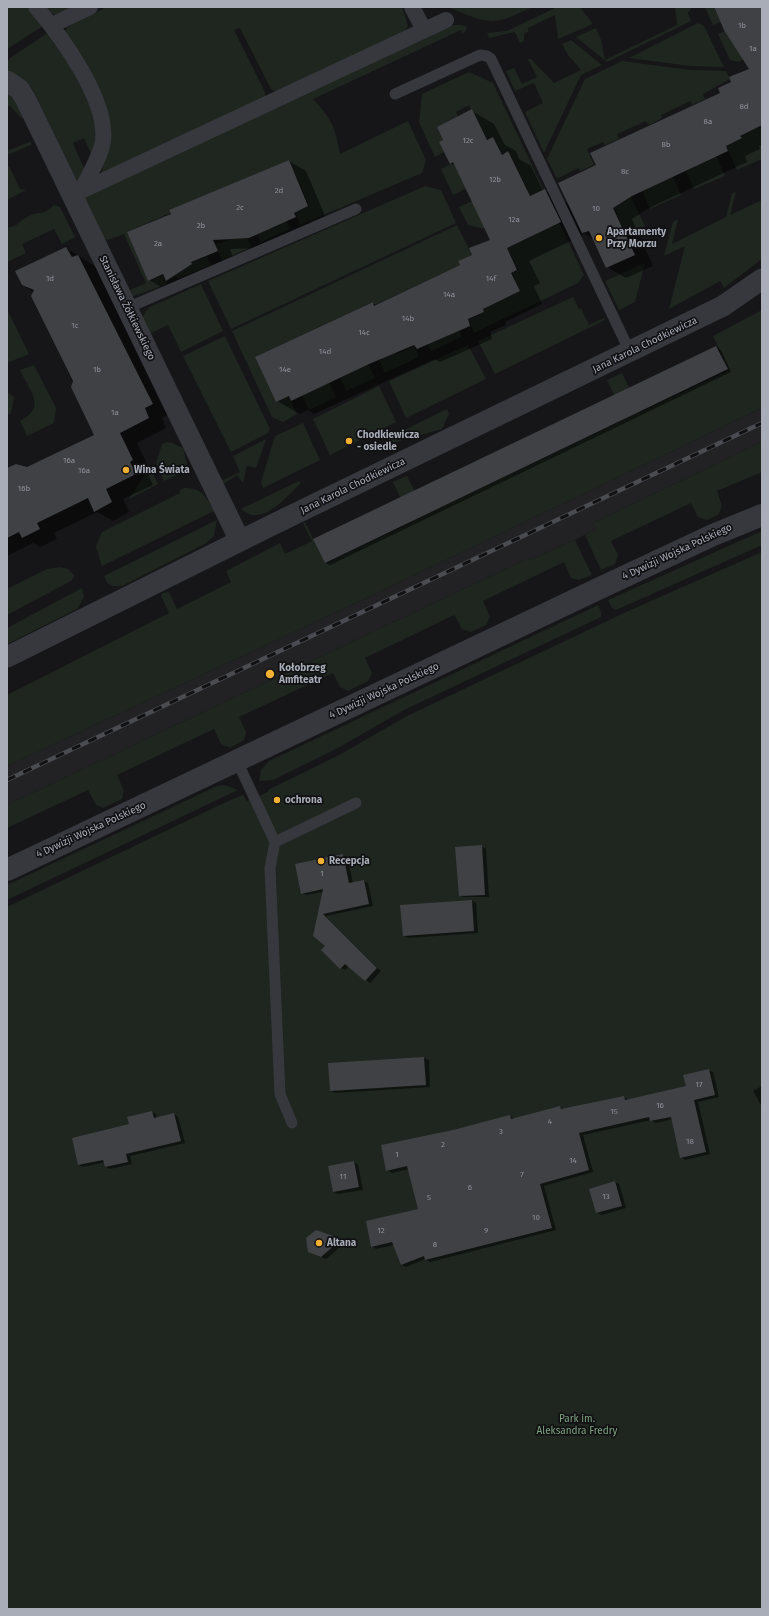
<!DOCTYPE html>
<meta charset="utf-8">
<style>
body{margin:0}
#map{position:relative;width:769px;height:1616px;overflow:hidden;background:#161618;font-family:"Fira Sans",sans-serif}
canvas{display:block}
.frame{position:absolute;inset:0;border:8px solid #a8adb8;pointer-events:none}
</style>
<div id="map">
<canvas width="769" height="1616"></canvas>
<div class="frame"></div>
</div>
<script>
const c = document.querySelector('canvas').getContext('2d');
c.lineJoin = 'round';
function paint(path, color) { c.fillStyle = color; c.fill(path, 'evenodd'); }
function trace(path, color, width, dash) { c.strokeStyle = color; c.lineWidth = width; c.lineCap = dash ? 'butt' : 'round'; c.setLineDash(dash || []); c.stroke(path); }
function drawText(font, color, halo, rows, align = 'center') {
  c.font = font + ' "Fira Sans",sans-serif'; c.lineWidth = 3.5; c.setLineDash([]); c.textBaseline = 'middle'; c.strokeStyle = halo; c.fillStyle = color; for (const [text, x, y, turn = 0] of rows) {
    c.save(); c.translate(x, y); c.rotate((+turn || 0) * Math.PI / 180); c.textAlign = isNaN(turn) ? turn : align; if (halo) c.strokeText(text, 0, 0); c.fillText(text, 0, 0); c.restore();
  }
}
paint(new Path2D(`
 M762,408V442L593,523L596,529L575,540L530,560L529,558L7,805V766L358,602Z`), '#222225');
paint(new Path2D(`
 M7,7H27L43,26L7,49Z
 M46,7H74L56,15L51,13Z
 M107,7H402L408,25L405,32L276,92L271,89L240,28L234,30L265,92V97L101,174L108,149L65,31L67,27Z
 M447,7H532C490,28 489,23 447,7Z
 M557,7H580L593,24L558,39L555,15L528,28V32L524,33V41L520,43L515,32L489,38L487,33L507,31Z
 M675,7H692L688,13L691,21L607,62L576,37L596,28L601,40L605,60L677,25Z
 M705,7H716L714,8L721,22L713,25Z
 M698,23L704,26L724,67L690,66L629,58Z
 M450,25H461L467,27L465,32L462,33L461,30L313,99C332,119 335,127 340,154L408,121L426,160L422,173L300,225L295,212L309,206L289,160L169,210L170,213L127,232L148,281L163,275L167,284L131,297L130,290L146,283L124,234L108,240L104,239L84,198Z
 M730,29L743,59L739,62L730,60L718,34Z
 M49,32C68,62 92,95 96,132C97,139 93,149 92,156L84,138L73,143L85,171L77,184L33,90L23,79L7,70V61L10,58Z
 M571,40L602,65L581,75L544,153L525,112L543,103L534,83L515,91L506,71L514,68L522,84L537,77L529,61H528L529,59H531L554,83L581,70L568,55L562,44Z
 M622,61L690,70L726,71L730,79L703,94L705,99L692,105L690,101L661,115L662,118L649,125L646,121L617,134L619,139L605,145L603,142L587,149L594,165L580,171L578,168L557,179L547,159L585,79Z
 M469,72L493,83L584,275L578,283L474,333L468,320L484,312L481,305L501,295L503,299L520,291L512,273L518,270L507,248L547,229L508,151L502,154L493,137L487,139L469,105L456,112L458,116L437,127L443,140L439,142L444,152L435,157L419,122L422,94Z
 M7,93L15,100L23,118H21L10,106L7,107Z
 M762,125V159L737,170L726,146L742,138L739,131Z
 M29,142H31V145L7,155V151Z
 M714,151L725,176L694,189L683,166Z
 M454,162L471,186L453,195L441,169Z
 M7,166H9L20,189L26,190L7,200Z
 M671,171L681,195L650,209L640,185Z
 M425,186L441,190L456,223L231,329L208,281Z
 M628,191L645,226L626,234L610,199Z
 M736,192L730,215L762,200V259L724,288L720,281L669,309L685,246L664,256L673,222L678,219L672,244L726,217L732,193Z
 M477,199L485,229L468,225L459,207Z
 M54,205L60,207L75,237L62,244L54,229L22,244L26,253L7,262V228C21,225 18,221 29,216C42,210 41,217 54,205Z
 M284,216L290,229L261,242L255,229Z
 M457,225L472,255L458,261L460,265L375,305L372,302L255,357L276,402L288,396L297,414L283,422L272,417L232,331Z
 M245,233L251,247L222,260L215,245Z
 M204,250L211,265L177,279L174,270L192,263L189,256Z
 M645,263L635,302L619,310L605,281Z
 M201,284L223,331L181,352L168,325L149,334L142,319L145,312L150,307Z
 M573,297L579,309L581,308L589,325L604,318L605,320L495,374L478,341Z
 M7,309L29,354L7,363Z
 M762,310V408L358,602L7,766V695L169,613L161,596L162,593L169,592L177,609L231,582L226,571L280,543L285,554L312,541L303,523L305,522L325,563L412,522L393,482L407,476L426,514L625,419L607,380L622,373L641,412L729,370L713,336Z
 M457,325L462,337L431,351L425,340Z
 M225,336L270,429L268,433L231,452L183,356Z
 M468,345L486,379L406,418L389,381Z
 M414,346L419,357L385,373L377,355L394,347L397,354Z
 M366,360L375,378L346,391L338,373Z
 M34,365L56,408L54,423L27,436L20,421C47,407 30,392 20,370Z
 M327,378L336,397L309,410L300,391Z
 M379,386L396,422L330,455L313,419Z
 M7,392L14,397L11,413L7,415Z
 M447,409L449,414L442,429L375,448L392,436Z
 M303,423L320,460L263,488L261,482L275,436Z
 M266,439L256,468L247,466L243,483L237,475L223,484L221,481L240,472L233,456Z
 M167,442L172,443L183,448L187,464L184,472L164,481L156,463L162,444Z
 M762,442V472L717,491L722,506L718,515L707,520L698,517L691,503L611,541L618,555L615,564L601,570L585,535L596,529L593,523Z
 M150,467L158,484L129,499Z
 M299,481L301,483C287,496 261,529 241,509Z
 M184,488C201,487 207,497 214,511L102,566L96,547L102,532L180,493V490Z
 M217,520L214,536L205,544L122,586H113L107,583L104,576Z
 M762,531V545L616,610L612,608L608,600Z
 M575,540L592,575L579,580L571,578L564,562L483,601L490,617L486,625L471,632L462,629L454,615L365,658L372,673L368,681L348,691L340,687L333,673L239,717L246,732L244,740L230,748L221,744L214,729L117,775L124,791L122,799L103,808L96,805L88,790L7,828V805L529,558L530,560Z
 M762,552V1609H7V907L226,802L243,795L247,801L268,792V790L341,754L407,716L626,612Z
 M60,567L68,569L75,576L71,581L7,615V589L47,569Z
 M82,588L84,597L77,609L7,644V628Z
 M598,605L601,612V617L404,710L338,748L273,780L259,781L261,770L269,761Z
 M225,785L238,790L7,900V885L217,786Z`), '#1e261f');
paint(new Path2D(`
 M718,7H762V145L759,146L760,149L745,156L747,162L651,207L632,219L653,266L626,278L607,267L593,239L581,231L583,235L529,261L540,283L534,286L542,304L505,322L506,325L490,332L492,339L440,362L435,359L314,414L308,410L300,414L277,401L373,303L377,306L461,265L492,240L456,166L451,163L472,111L494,124L505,145L516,151L519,159L531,166L543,191L545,190L569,204L598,166L721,94L750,69Z
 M289,161L306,171L325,216L311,222L313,227L266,248L230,249L234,261L184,290L176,286L166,290L149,280L172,214Z
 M66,248L95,266L169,414L162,418L166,428L137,443L150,470L147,472L153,485L123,499L129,512L113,521L97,512L54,533L57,539L40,547L33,543L7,556V470L28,468L95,435L34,292L22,285Z
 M716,347L721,350L731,372L330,565L325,563Z
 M481,846L486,849L489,897H464L459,895Z
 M343,855L347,857L353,883L364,881L368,883L373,906L326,916L381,971L370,983L349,966L345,970L341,968L326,946L315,936L323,892L306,895L302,893Z
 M472,901L476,903L478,933L408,938L404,936Z
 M424,1058L429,1060L430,1087L335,1093L331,1091L329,1064Z
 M708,1070L713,1072L719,1097L698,1102L710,1154L685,1160L681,1157L673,1119L656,1123L651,1120L583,1135L593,1172L544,1186L556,1230L430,1262L425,1259L406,1267L401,1265L394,1245L376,1249L372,1246L419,1210L409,1169L392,1173L387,1170L454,1131L510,1116L515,1119L560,1107L565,1110L624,1097L629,1100L687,1087Z
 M762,1086V1107L753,1091Z
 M152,1112L156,1114L157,1118L174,1114L178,1117L185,1143L130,1156L132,1164L110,1169L106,1167L105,1162L83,1167L79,1165L130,1125Z
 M354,1162L358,1165L363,1190L338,1194L334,1192Z
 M615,1182L619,1184L626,1208L602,1215L597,1213Z
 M317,1231L342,1240L346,1242L326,1259L313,1254L309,1251Z`), '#0007');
paint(new Path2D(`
 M714,7H762V125L740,136L742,138L726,146L728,151L632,196L613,208L635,255L606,268L589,231L582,233L558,183L596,165L590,153L720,93L718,88L731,82L729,77L749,69L724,30Z
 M472,109L487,140L493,137L502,155L508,151L530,196L545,189L561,222L507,248L517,270L511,273L520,291L483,309L484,312L468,319L470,326L417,349L414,345L369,364L291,401L289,396L276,402L255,357L373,302L374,306L460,265L458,261L472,255L469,248L490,240L453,162L450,164L439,142L443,140L437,127Z
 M289,160L308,206L294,213L296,217L249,238L213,240L218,251L191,262L192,264L166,281L163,274L148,281L127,232L171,214L169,210Z
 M66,247L72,257L78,255L153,404L145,408L149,418L120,433L133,460L130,462L136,474L106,489L112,502L94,512L88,498L37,523L40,529L22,538L19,532L7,538V468L16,464L27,467L94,435L71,387L73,381L31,296L34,290L22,285L15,271Z
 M716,346L728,369L325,563L313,539Z
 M482,845L485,895L459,896L455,847Z
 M343,854L349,883L364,880L369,904L323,914L377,968L365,981L345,964L340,969L321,950L325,946L313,936L323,889L301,894L295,864Z
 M472,900L474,931L403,936L400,905Z
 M424,1057L426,1085L330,1091L328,1063Z
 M709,1069L715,1095L694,1100L706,1152L680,1158L671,1117L650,1121L649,1117L579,1133L589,1170L540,1184L552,1228L425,1260L424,1256L401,1265L392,1242L371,1247L366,1221L418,1209L407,1166L386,1171L381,1145L453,1130L510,1115L511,1119L560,1106L561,1109L624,1096L625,1100L686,1086L683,1075Z
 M152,1111L154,1118L174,1113L181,1141L126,1154L128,1162L105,1167L103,1160L78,1165L72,1138L129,1124L127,1117Z
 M354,1161L359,1187L333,1192L328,1166Z
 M615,1181L622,1206L596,1213L589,1189Z
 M316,1230L342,1239L321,1257L308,1252L306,1238Z`), '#404145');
trace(new Path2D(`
 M395,94L480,55L487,56L491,59L630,352
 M127,308L356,209
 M237,761L275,842L356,803
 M275,842L270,868L280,1094L292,1123`), '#37383d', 11);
trace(new Path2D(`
 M36,7C61,36 108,100 103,141C100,158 89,175 81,191
 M412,7L424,30
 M52,25L90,7
 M81,191L446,20`), '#37383d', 16);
trace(new Path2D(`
 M7,81L19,89L25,98L240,541
 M7,657L272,525L723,306L762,279`), '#37383d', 21);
trace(new Path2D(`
 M7,870L600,588L713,535L762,515`), '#37383d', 22);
const rail = new Path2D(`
 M7,780L762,423`);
trace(rail, '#4a4c52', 4.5);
trace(rail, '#111113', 3, [9]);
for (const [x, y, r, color] of [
 [599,238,4,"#f2b134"],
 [349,441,4,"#f2b134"],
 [126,470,4,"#f2b134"],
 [270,674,5,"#f2b134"],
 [277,800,4,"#f2b134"],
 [321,861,4,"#f2b134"],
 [319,1243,4,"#f2b134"]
]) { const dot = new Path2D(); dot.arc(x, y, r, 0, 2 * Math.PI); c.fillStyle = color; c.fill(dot); trace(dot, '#111113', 1.5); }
drawText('8px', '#8e929b', null, [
 ["1b",742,26],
 ["1a",753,49],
 ["8d",744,107],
 ["8a",708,122],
 ["12c",468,141],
 ["8b",666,145],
 ["8c",625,172],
 ["12b",495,180],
 ["2d",279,191],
 ["2c",240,208],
 ["10",596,209],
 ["12a",514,220],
 ["2b",201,226],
 ["2a",158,244],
 ["1d",50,279],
 ["14f",491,279],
 ["14a",449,295],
 ["14b",408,319],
 ["1c",75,326],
 ["14c",364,333],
 ["14d",325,352],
 ["1b",97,370],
 ["14e",285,370],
 ["1a",115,413],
 ["16a",69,461],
 ["16a",84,471],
 ["16b",24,489],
 ["1",322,874],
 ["17",699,1085],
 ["16",660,1106],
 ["15",614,1112],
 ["4",550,1122],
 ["3",501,1132],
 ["18",690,1142],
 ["2",443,1145],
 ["1",397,1155],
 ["14",573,1161],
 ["7",522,1175],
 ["11",343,1177],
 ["6",470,1188],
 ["13",606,1197],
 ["5",429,1198],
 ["10",536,1218],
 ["12",381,1231],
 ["9",486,1231],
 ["8",435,1245]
]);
drawText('bold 10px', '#a8adb8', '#111113', [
 ["Apartamenty",607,232],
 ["Przy Morzu",607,244],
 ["Chodkiewicza",357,435],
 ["- osiedle",357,447],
 ["Wina Świata",134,470],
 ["Kołobrzeg",279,668],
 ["Amfiteatr",279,680],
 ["ochrona",285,800],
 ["Recepcja",329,861],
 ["Altana",327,1243]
], 'left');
drawText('10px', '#a8adb8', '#111113', [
 ["Stanisława Żółkiewskiego",127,308,64],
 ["Jana Karola Chodkiewicza",645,345,-26],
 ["Jana Karola Chodkiewicza",353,486,-26],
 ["4 Dywizji Wojska Polskiego",677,552,-25],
 ["4 Dywizji Wojska Polskiego",384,691,-25],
 ["4 Dywizji Wojska Polskiego",91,830,-25]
]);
drawText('10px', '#7fa381', '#111113', [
 ["Park im.",577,1419],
 ["Aleksandra Fredry",577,1431]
]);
</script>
